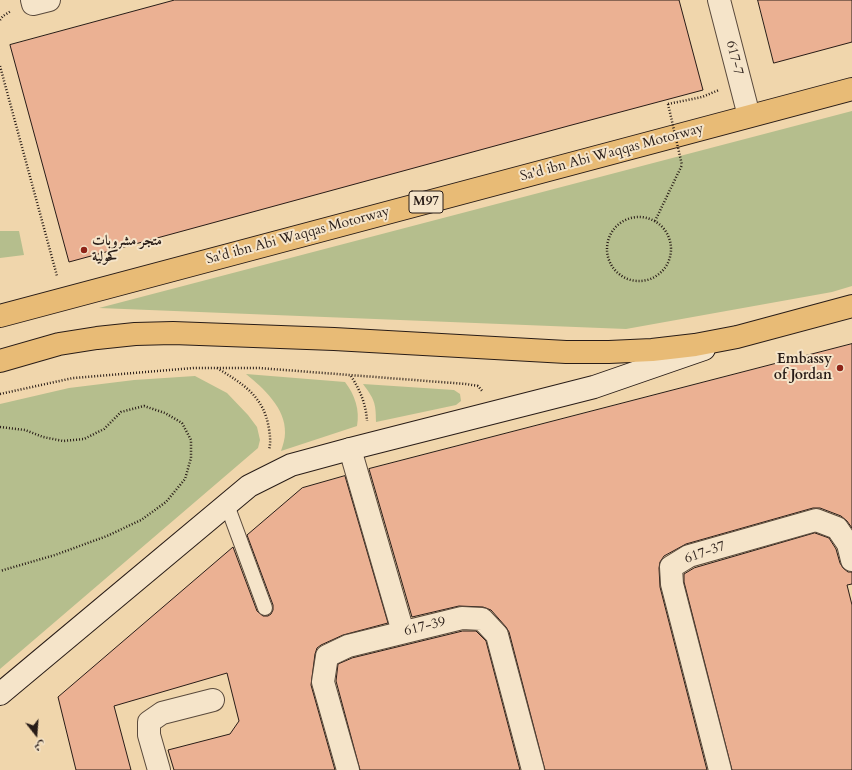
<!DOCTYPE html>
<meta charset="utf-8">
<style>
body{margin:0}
#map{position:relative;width:852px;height:770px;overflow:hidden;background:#f0d6ac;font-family:Cardo,Amiri,serif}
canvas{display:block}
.north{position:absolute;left:16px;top:714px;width:40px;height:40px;-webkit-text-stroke:3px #f5e4c9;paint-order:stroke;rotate:163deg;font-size:11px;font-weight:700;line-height:16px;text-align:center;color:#281c17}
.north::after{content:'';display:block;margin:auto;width:14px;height:18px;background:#281c17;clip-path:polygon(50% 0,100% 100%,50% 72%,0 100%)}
</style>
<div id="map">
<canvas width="852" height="770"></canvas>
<div class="north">ش</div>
</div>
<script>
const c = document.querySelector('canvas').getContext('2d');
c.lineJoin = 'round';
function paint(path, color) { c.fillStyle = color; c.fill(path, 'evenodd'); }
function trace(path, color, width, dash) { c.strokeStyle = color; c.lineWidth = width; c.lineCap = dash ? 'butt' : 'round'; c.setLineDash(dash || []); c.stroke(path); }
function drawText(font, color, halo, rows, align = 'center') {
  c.font = font + ' Cardo,Amiri,serif'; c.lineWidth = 4; c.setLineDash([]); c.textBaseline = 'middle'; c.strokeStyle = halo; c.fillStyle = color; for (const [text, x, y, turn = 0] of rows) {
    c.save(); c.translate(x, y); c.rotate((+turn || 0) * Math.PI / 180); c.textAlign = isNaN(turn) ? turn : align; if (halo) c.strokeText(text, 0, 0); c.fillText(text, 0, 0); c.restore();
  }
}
paint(new Path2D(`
 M852,111V286L832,292L626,329L99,308Z
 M0,231H19L24,255L0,258Z
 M246,374L345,382C355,395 360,410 357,426L281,451C283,445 285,439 285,433C286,408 263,388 246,374Z
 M195,376L227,393L248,415L257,427L260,440L258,448L0,669V404L69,388L134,380Z
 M363,384L454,390L460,394L461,401L456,405L376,422C376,402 374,399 363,384Z`), '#b5be8d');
const building = new Path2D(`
 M175,0H679L703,90L568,126L69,262L10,45Z
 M758,0H852V42L774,63Z
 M852,344V528L847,521L841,516L820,508H813L686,544L664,556L660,562L659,568L660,587L707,770H545L509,632L506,627L491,610L483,607L459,606L412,617L369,469Z
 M345,476L388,623L343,635L321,645L317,648L315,654L311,685L335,770H174L168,750L230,734L239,721L227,673L114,706L131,770H76L58,697L233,547L257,611L263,616H268L271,614L273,610V605L247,535L302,488Z
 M815,533L829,538L836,549L840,563L843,568L848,572H852V584L847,585L852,605V770H732L684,582V574L694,568Z
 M463,631H476L486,641L520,770H360L336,681L338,664L352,658Z`);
paint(building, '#ebb193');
trace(building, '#281c17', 1);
const lane = new Path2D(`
 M227,505L265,608`);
const street = new Path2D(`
 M32,0L33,4L49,0
 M719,0L749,116
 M350,449L403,632
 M159,770L149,735V722L162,713L213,700
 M348,770L323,682L327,656L348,646L462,618L482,619L497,635L533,770
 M720,770L672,584L671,567L689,556L816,520L837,528L848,544L852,560`);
const secondary = new Path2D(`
 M0,694L249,486L291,465L350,449L594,387L704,349`);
const highway = new Path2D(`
 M0,316L852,89
 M0,361L59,344L97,338L135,334L173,333L334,339L566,352H609L652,350L695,345L737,337L852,306`);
trace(lane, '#5a4a3c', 16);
trace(street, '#5a4a3c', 24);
trace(secondary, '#281c17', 24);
trace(highway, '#281c17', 24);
trace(new Path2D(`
 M0,20L3,16L11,11
 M0,66L57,276
 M668,104L702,97L719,90
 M607 249a32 32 0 1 1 64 0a32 32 0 1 1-64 0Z
 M655,221L682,165
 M217,368C243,384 264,396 269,429C270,436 271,442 269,450
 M351,376C360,390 366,404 367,421
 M0,394L73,378L194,368H259L466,384L478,386L483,392
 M0,427L25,430L43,437L63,441L84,439L104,429L121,412L144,406L165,413L182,423L191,440V458L185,479L166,502L141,520L107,536L55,555L0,571`), '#281c17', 2.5, [1, 2]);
trace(lane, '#f5e4c9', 14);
trace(street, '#f5e4c9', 22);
trace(secondary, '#f5e4c9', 22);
trace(highway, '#e8bb76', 22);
trace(new Path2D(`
 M668,104L682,165`), '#281c17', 2.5, [1, 2]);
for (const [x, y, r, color] of [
 [84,250,4,"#8f2418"],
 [840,368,4,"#8f2418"]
]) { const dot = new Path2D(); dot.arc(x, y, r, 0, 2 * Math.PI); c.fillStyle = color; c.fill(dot); trace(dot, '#f5e4c9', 1.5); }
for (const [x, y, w] of [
 [426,202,34]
]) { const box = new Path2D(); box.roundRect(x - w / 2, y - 11, w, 22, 3); c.fillStyle = '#f5e4c9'; c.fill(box); trace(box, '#281c17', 1); }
drawText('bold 13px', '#281c17', null, [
 ["M97",426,202]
]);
drawText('14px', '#281c17', '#f5e4c9', [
 ["617-7",734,58,76],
 ["Sa'd ibn Abi Waqqas Motorway",612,153,-15],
 ["Sa'd ibn Abi Waqqas Motorway",298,236,-15],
 ["617-37",705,553,-19],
 ["617-39",425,627,-14]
]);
drawText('bold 14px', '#281c17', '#f5e4c9', [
 ["متجر مشروبات",92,242],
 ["كحولية",92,258],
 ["Embassy",832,360,"right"],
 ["of Jordan",832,376,"right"]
], 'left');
</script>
